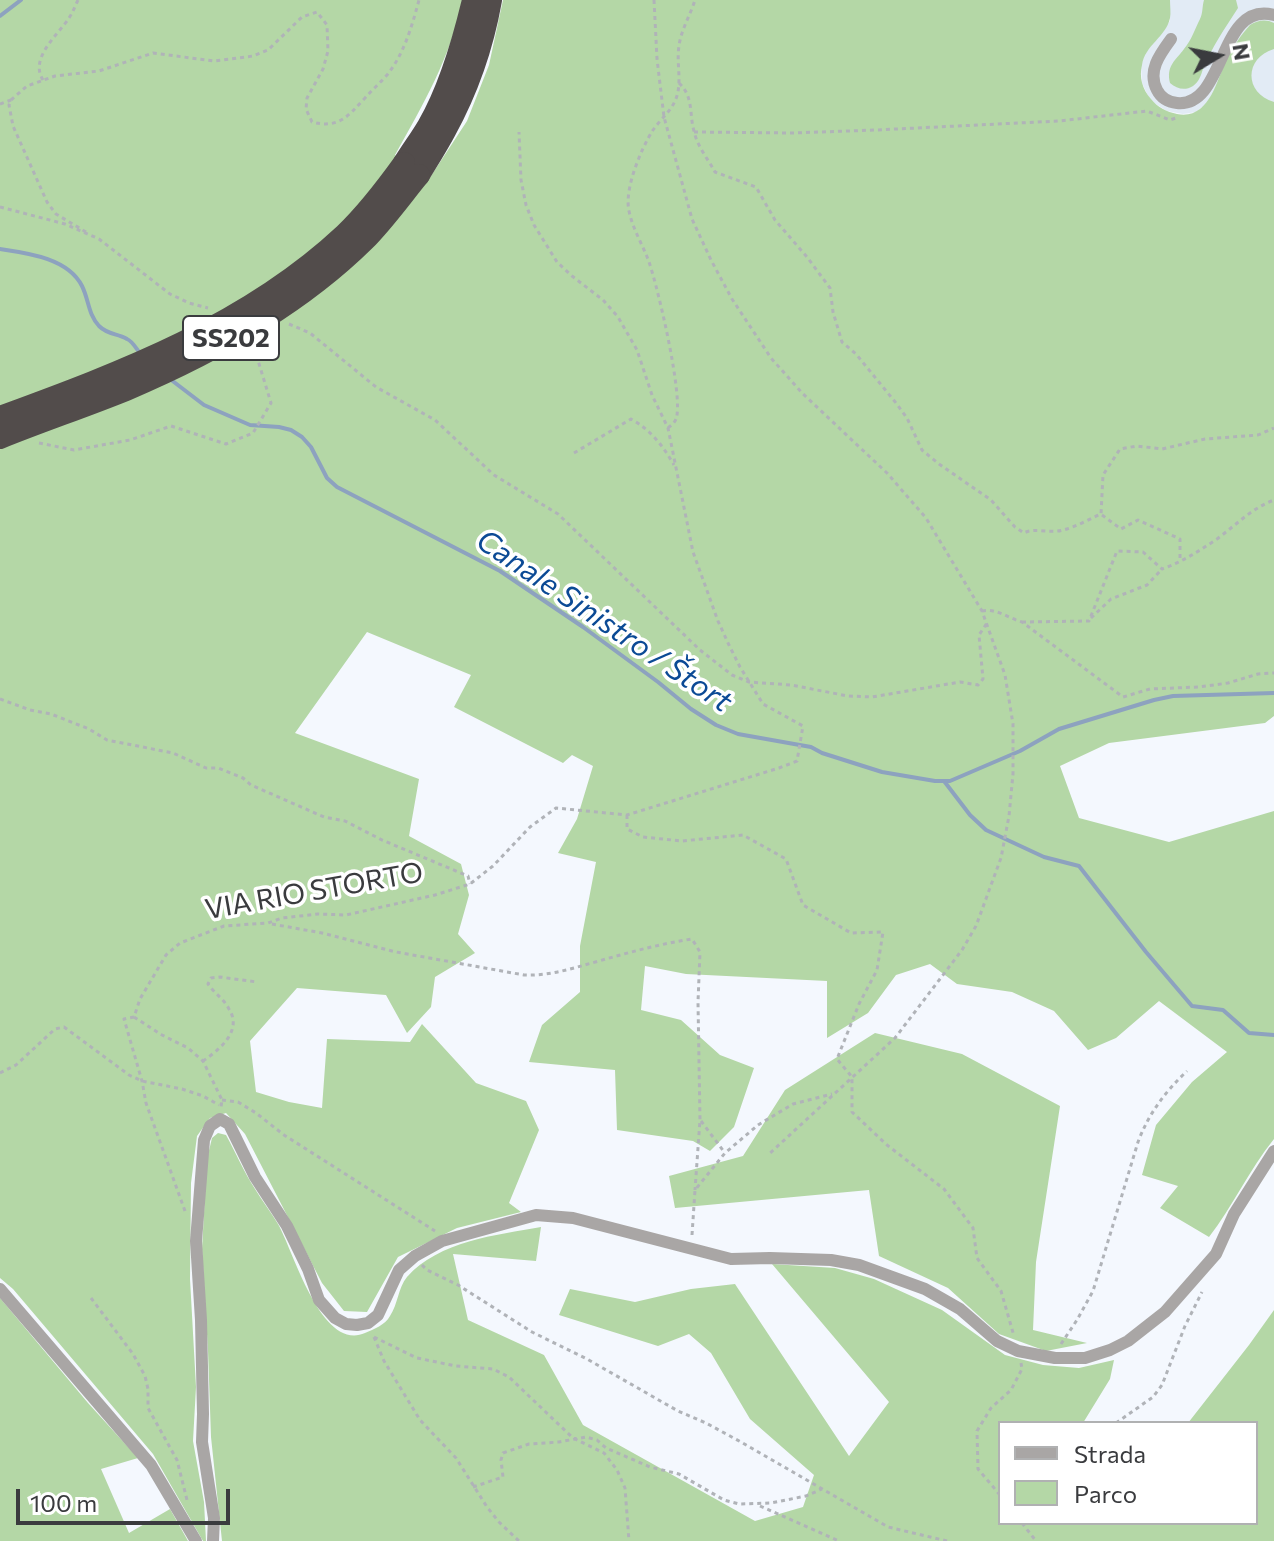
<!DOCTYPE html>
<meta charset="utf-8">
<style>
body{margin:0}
#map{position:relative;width:1274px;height:1541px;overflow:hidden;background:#f4f8fe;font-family:Commissioner,sans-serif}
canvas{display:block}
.legend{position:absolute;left:998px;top:1421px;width:260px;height:104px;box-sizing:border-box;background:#fff;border:2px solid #b0b1b2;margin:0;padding:10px 14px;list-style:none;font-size:24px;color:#3a3b3e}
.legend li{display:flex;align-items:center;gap:16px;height:40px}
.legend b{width:40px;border:2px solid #b0b1b2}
.north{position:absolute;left:1178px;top:16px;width:80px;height:80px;-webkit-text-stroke:6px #fff;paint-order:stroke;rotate:80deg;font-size:22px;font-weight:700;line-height:32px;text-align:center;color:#3a3b3e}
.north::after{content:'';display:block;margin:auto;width:28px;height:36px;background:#3a3b3e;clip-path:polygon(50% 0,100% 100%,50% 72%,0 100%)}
.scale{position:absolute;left:16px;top:1489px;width:214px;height:36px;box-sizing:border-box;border:4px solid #3a3b3e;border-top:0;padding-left:10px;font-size:24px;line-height:28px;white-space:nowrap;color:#3a3b3e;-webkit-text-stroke:6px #fff;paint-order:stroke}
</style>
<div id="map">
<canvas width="1274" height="1541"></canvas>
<ul class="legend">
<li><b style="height:10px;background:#a9a6a5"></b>Strada</li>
<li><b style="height:22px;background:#b4d7a6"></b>Parco</li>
</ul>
<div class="north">N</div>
<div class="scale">100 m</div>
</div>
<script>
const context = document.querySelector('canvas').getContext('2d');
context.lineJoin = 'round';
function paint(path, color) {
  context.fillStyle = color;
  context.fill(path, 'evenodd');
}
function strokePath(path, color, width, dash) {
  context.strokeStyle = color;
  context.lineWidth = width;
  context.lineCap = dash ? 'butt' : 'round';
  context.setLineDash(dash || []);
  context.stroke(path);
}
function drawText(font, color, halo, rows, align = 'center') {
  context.font = font + ' Commissioner,sans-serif';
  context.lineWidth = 7;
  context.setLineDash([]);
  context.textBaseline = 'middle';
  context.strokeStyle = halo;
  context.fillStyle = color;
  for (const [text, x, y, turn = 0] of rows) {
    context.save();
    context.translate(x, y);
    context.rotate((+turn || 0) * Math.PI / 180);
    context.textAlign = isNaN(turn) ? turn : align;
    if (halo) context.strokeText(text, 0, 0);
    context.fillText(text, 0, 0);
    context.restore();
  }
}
paint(new Path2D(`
 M1170 0H1274V111L1202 107 1196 112 1183 114 1167 111 1154 103 1148 96 1142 83 1141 65 1143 56 1170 21Z`), '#e2ebf5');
paint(new Path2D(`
 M0 0H462C452 55 422 107 395 155L427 182 467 121 489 65 503 0H1170C1170 6 1171 13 1170 18 1166 37 1145 45 1142 65 1139 77 1142 89 1151 99 1157 107 1167 112 1177 114 1209 120 1216 82 1226 61 1232 48 1241 35 1250 25 1258 20 1266 19 1274 23V49C1244 58 1244 93 1274 102V716L1265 723 1109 743 1060 766 1079 818 1169 842 1274 811V1139C1249 1170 1233 1206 1209 1237L1160 1208 1178 1186 1142 1175 1156 1125 1192 1082 1227 1052 1159 1001 1116 1038 1088 1050 1054 1011 1012 992 957 984 930 964 896 975 868 1013 827 1038V981L686 974 645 966 641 1010 681 1020 720 1055 754 1068 734 1127 710 1151 693 1141 617 1130 615 1070 529 1062 542 1025 580 992V946L596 862 558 853 577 819 593 766 572 755 563 763 454 707 471 675 367 632 295 733 419 779 409 836 461 864 469 895 458 934 475 953 435 977 431 1007 407 1033 386 995 297 988 250 1041 256 1092 289 1102 322 1108 327 1039 410 1042 422 1024 476 1083 526 1101 539 1130 509 1203 521 1212 457 1228 398 1257 367 1312 344 1311 322 1283 245 1134 226 1113 210 1118 197 1136 191 1183 190 1279 196 1387 193 1441 204 1502 206 1541H203L153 1454 13 1289 0 1278Z
 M1204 0H1236L1238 8C1225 28 1212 47 1203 69 1201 75 1199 82 1193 86 1185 91 1177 89 1170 83 1166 66 1175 61 1184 49 1191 41 1195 29 1200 19 1203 13 1202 7 1204 0Z
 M875 1033 962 1054 1060 1106 1036 1262 1033 1330 1087 1343 1046 1351 999 1334 948 1288 879 1256 869 1190 675 1208 669 1176 743 1156 785 1090Z
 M218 1133 226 1135C236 1153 244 1172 255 1189 262 1201 271 1212 278 1224 294 1252 321 1352 365 1333 374 1329 385 1325 390 1316 398 1304 398 1288 407 1277 439 1241 496 1235 541 1227L536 1261 453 1254 468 1320 544 1355 583 1425 755 1521 803 1507 814 1475 750 1419 711 1353 689 1334 658 1346 559 1315 570 1289 635 1302 691 1289 735 1284 849 1456 889 1402 772 1264 835 1268 874 1279 942 1310 1005 1355 1043 1365 1079 1368 1114 1360 1110 1379 1083 1423H1000V1523H1256V1423H1188L1249 1345 1274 1310V1541H222L211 1437 208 1351 202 1249 207 1159 212 1138Z
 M0 1298 88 1403 138 1458 101 1469 129 1533 170 1509 188 1541H0Z`), '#b4d7a6');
strokePath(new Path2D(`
 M0 16 21 0
 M0 249C27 253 68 258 82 286 89 300 88 314 99 326 108 335 117 333 127 339 132 341 136 348 139 352
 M170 379 204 405 250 425 279 427 291 430 302 437 311 447 327 478 337 487 500 571 583 627 658 682 691 709 716 725 738 734 811 747 822 753 882 772 935 781H950L1020 751 1059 729 1154 700 1173 696 1274 693
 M944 781 970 815 986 830 1044 857 1079 866 1146 952 1192 1006 1223 1010 1249 1033 1274 1035`), '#8da2bf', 4);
strokePath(new Path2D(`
 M654 0 657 59 664 117 692 219 711 260 732 299 771 358 802 393 887 473 926 518 982 611 1005 675 1013 724V774L1009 816 1001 858 976 926 962 950 895 1038 768 1155
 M43 80C29 58 58 35 69 18 73 12 75 6 78 0
 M679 83C694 97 689 114 694 131 697 146 708 159 715 172L756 187 775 220 807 257 830 288 833 312 842 342 856 354 896 403 907 418 922 450 939 464 991 500 1015 527 1024 533C1035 527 1050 534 1063 530 1076 527 1089 519 1101 514L1103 475 1120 449 1137 446 1162 449 1205 439 1258 435 1274 428
 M0 104 11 100
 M694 132 792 133 876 130 1059 121 1147 111 1170 120 1179 117
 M0 207 65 224 99 239 170 294 189 303 208 308
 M86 232 56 214 47 202 13 126 9 105 11 100 27 86 55 76 99 71 153 53 214 61 253 56 268 50 302 17 317 12 327 25 328 51 323 69 307 98 306 109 312 122C339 129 348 116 365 98 372 90 380 83 387 75 404 54 412 26 419 0
 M289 324 310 333 376 387 435 420 494 475 558 514 700 650 732 675 749 682 791 685 848 696 872 697 960 682 978 685 983 679 979 635 987 623
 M668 428C671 425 674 424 676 419 684 398 658 288 649 262 643 245 633 230 629 211 624 189 641 149 653 130 660 120 670 112 675 101 683 84 676 64 679 46 681 30 690 16 695 0
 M39 443 74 450 130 440 171 426 226 444 253 433 271 403 253 344
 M574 453 631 419C651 430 663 446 674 465
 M1102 515 1121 529 1138 520 1180 539V562
 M982 611C996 608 1008 618 1022 622L1123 697 1150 689 1199 687 1228 683 1258 674 1274 673
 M1091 618 1111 599 1147 585 1162 569
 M1022 622 1089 621 1117 551 1143 552 1162 569C1182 562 1199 551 1217 539 1236 525 1252 508 1274 500
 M0 699 30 710 51 714 89 729 107 740 173 753 206 768H218L243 778 251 785 324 817 345 821 382 840 468 876 470 884
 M627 815V829L643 837 682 841 743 835 786 859 803 905 851 933 883 932 877 970 859 1004 837 1059 852 1077V1112L887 1145 944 1189 973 1228 977 1258 1001 1291 1014 1336
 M272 924 322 933 396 952 524 975C551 976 573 968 599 961 630 952 660 944 692 939L700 952 698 1002 700 1120 695 1190
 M134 1017 162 1035 188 1048 203 1061 222 1100 221 1107
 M203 1061C219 1050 243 1031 229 1009 224 999 214 993 208 984L211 978 220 977 257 982
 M0 1073 16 1065 55 1029 64 1027 129 1075 142 1081 182 1089 203 1096 219 1105
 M222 1100 238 1102 256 1113 284 1135 435 1231
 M701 1121 725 1153
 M185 1211 146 1103 142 1081 124 1019 134 1017 140 999 166 955 180 943 224 926 268 923 282 918 318 914 346 915 435 895 470 884 493 866 530 827 556 808 627 815 779 768 797 761 803 726 763 704 740 667 729 645 718 621 693 552 668 428 652 395 637 350 618 317 603 300 572 276 557 262 534 225 526 205 521 180 519 132
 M692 1235 695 1190 725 1153 758 1125 793 1104 832 1094
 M422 1265 427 1270 458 1285 532 1332 587 1359 678 1411 706 1423 741 1442 888 1527 947 1541
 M91 1298 133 1354 145 1376 148 1389V1408L177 1460 187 1500
 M374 1337 417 1358 456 1366 493 1369 509 1377 573 1438 604 1453 617 1470 625 1488 629 1541
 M374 1337 384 1361 420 1420 456 1458 487 1507 499 1522 519 1541
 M1061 1344 1077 1320 1093 1291 1138 1142C1149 1113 1165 1092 1187 1071
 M1116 1423 1153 1397 1162 1385 1185 1326 1202 1292
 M473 1487 503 1477 501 1460 503 1453 529 1444 559 1442 586 1437 597 1440 606 1448 650 1467 679 1474 724 1500 739 1504 771 1503 806 1496 822 1489
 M1000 1495 978 1469 977 1431 991 1408 1011 1390 1022 1369 1021 1363
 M760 1506 839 1541
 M1022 1523 1036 1541`), '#b0b3b8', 3, [4, 4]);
strokePath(new Path2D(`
 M1171 39C1160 54 1147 71 1157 90 1161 98 1168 102 1177 103 1226 108 1218 0 1274 15
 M0 1289 151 1465 196 1541
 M213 1541 214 1518 202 1442 203 1414 201 1320 196 1241 204 1140 210 1126 220 1119 229 1124 255 1177 287 1226 308 1269 319 1300 335 1318 346 1324 357 1325 368 1323 378 1315 399 1270 415 1256 442 1241 536 1215 573 1218 731 1259 770 1258 831 1260 859 1265 925 1289 960 1309 997 1341 1018 1351 1055 1358H1085L1110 1350 1128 1341 1165 1312 1216 1254 1234 1214 1274 1151`), '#a9a6a5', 12);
strokePath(new Path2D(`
 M404 163C412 150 421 138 428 126 450 88 463 42 473 0
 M419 175C428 160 437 146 445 131 467 91 483 45 491 0`), '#524c4b', 22);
strokePath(new Path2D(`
 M0 417C123 372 248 325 345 234 367 213 386 188 404 163
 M0 438C42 421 84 407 126 390 211 354 298 306 364 241 384 221 401 197 419 175`), '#524c4b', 22);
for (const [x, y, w] of [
 [231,338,96]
]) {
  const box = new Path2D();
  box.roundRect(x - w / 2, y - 22, w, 44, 6);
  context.fillStyle = '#fff';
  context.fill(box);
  strokePath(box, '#3a3b3e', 2);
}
drawText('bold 26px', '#3a3b3e', null, [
 ["SS202",231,338]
]);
drawText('28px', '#3a3b3e', '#fff', [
 ["VIA RIO STORTO",314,891,-10]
]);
drawText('italic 30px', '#0b4a95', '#fff', [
 ["Canale Sinistro / Štort",604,621,34]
]);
</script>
